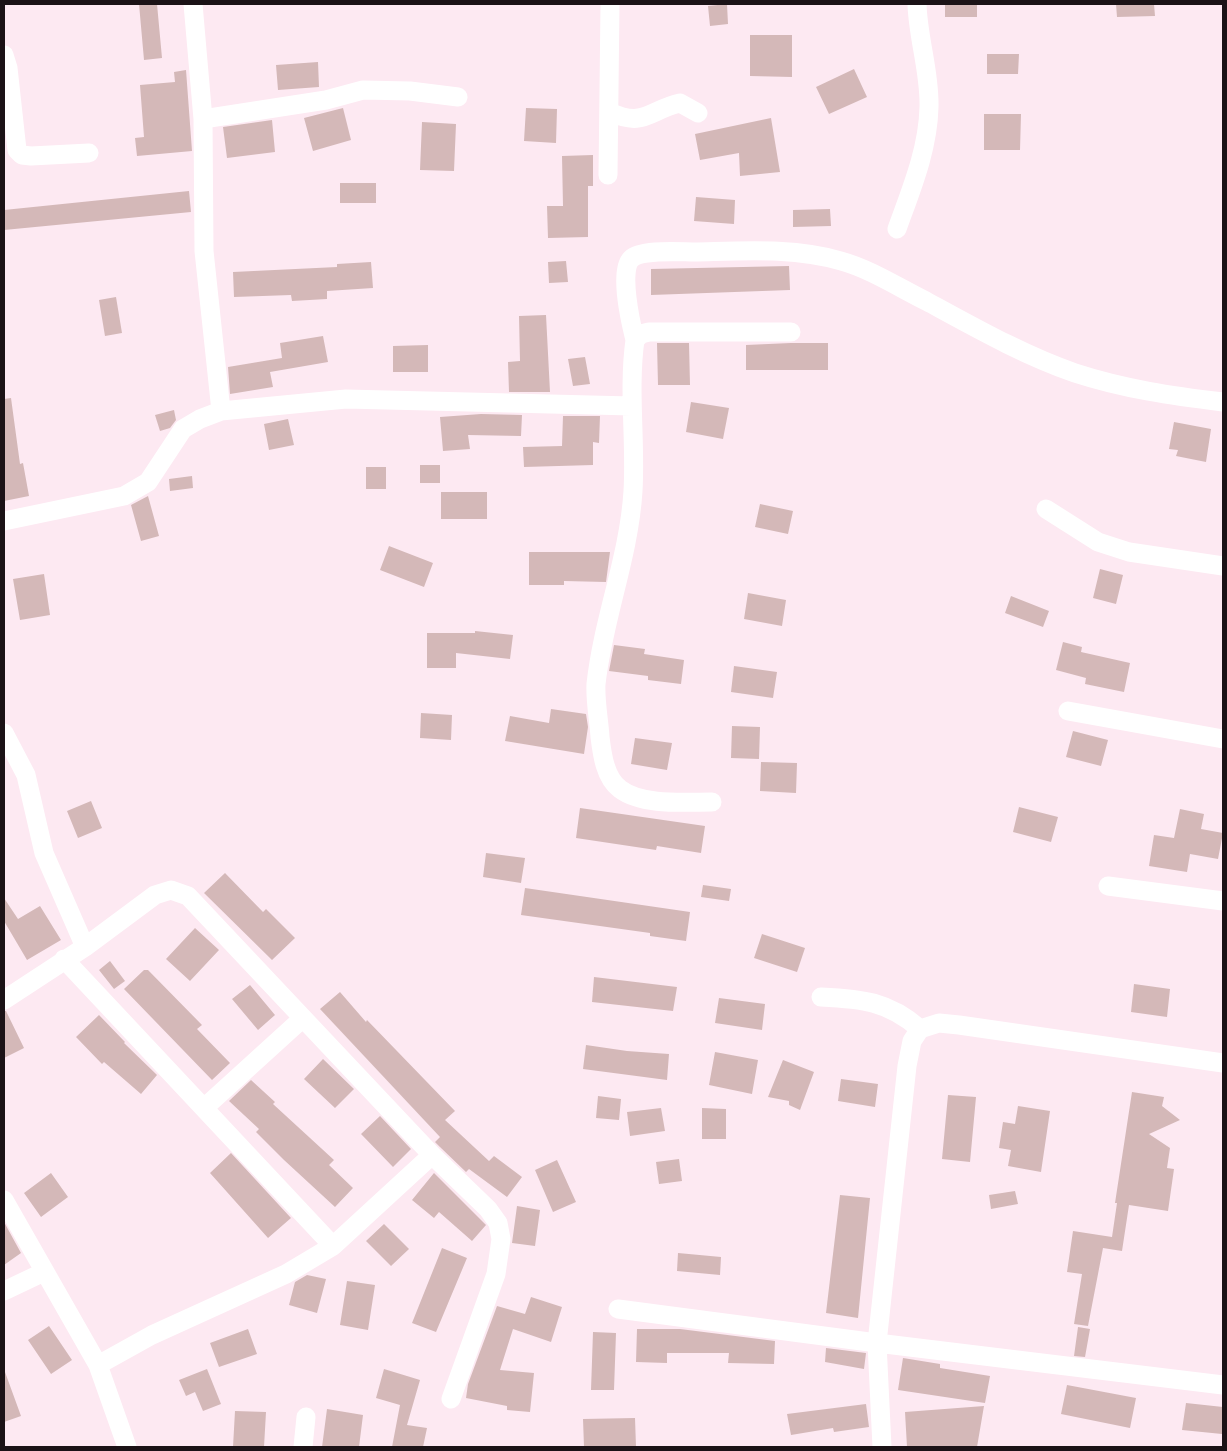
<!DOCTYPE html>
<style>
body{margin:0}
#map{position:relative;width:1227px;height:1451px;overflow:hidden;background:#fde9f2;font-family:"Asap Condensed",sans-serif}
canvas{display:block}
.frame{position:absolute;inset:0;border:5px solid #1b1216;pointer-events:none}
</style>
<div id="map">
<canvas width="1227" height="1451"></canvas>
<div class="frame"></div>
</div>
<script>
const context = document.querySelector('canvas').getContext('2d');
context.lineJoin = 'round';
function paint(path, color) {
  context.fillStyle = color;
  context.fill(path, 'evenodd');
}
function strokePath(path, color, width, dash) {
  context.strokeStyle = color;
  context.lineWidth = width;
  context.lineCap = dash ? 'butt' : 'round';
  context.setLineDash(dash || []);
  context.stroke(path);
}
paint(new Path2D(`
 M139 4H157L162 58 144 60Z
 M727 4 728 24 710 26 708 6Z
 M945 4H977V17H945Z
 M1116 4H1154L1155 16 1117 17Z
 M750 35H792V77L750 76Z
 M987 54H1019L1018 74H987Z
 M318 62 319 87 278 90 276 65Z
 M854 69 867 97 829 114 816 87Z
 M186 70 192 151 137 156 135 138 144 137 140 85 175 82 174 72Z
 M343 108 351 140 313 151 304 118Z
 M526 108 557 109 556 143 524 141Z
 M984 114H1021L1020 150H984Z
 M771 118 780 172 740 176 739 153 700 160 695 134Z
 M272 120 275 152 227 158 223 127Z
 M422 122 456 124 454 171 420 170Z
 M593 155V186H588V237L548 238 547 206H563L562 156Z
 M340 183H376V203H340Z
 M189 191 191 212 4 230V210Z
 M696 197 735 200 734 224 694 221Z
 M830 209 831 226 793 227V210Z
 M566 261 568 282 549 283 548 262Z
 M371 262 373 288 327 291V299L292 301 291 295 234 297 233 272 337 267V264Z
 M789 266 790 290 651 295V269Z
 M116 297 122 333 105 336 99 300Z
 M546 315 550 392H509L508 362 520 361 519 316Z
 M323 336 328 362 270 372 273 387 230 394 228 367 282 358 280 343Z
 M657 343H689L690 385H658Z
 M791 343H828V370H746V345Z
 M428 345V372H393V346Z
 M585 357 590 384 573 386 568 359Z
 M11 398 20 464 23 463 29 496 4 501V399Z
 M691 402 729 408 723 439 686 432Z
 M174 410 176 420 170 428 160 431 155 415Z
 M481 414 522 415 521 436 468 435 470 449 443 451 440 417Z
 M563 416H600L599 443 593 442V465L524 467 523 447 562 446Z
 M288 419 294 445 269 450 264 424Z
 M1174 422 1211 429 1206 462 1176 456 1178 450 1169 449Z
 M420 465H440V483H420Z
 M366 467H386V489H366Z
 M192 476 193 488 170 491 169 479Z
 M441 492H487V519H441Z
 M148 496 159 536 141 541 131 505Z
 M760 504 793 511 788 534 755 527Z
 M389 546 433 563 424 587 380 570Z
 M529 552H610L606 582 564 581V585H529Z
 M1100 569 1123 575 1116 604 1093 598Z
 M44 574 50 615 20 620 13 579Z
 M748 593 786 600 782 626 744 619Z
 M1011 596 1049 611 1043 627 1005 613Z
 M475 631 513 635 510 659 456 653V668H427V633H475Z
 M1063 642 1082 647 1081 652 1130 663 1124 692 1085 684 1086 678 1056 670Z
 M614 645 645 649 644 654 684 660 681 684 648 680V676L609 671Z
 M734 666 777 672 773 698 731 692Z
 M551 709 586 714 588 727 584 754 505 741 510 716 549 723Z
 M421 713 452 715 451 740 420 738Z
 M732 726 760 727 759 759 731 758Z
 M1073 731 1108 740 1101 766 1066 757Z
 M635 738 672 743 667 770 631 764Z
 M761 762 797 763 796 793 760 791Z
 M91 801 102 828 78 838 67 811Z
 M1019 807 1058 817 1051 842 1013 832Z
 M580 808 705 826 701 853 657 846 656 850 576 838Z
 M1180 809 1204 814 1201 829 1223 833 1218 859 1190 854 1187 872 1149 866 1154 835 1174 838Z
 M486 853 525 858 521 883 483 877Z
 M225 873 263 912 266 909 295 938 272 960 204 893Z
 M703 885 731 889 729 901 701 897Z
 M525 888 690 912 686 941 650 936V933L521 915Z
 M4 898 18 919 40 906 61 940 27 960 4 921Z
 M195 928 219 950 190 981 166 959Z
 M762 934 805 948 797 972 754 958Z
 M110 961 125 981 114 989 99 970Z
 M144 970H148L202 1025 197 1029 230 1063 212 1080 124 989Z
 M594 977 677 987 673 1011 592 1002Z
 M1134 984 1170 989 1167 1017 1131 1012Z
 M250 985 275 1015 258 1030 232 999Z
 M340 992 366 1022 367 1020 455 1111 445 1120 489 1161 494 1156 522 1177 507 1197 469 1169 466 1172 440 1147 435 1142 440 1137 320 1009Z
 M719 998 765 1004 762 1030 715 1023Z
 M4 1011H6L24 1048 4 1058Z
 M99 1015 125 1042 124 1043 157 1075 141 1094 104 1062 102 1064 76 1037Z
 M586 1045 627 1051 669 1054 667 1080 583 1069Z
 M715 1052 758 1060 752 1094 709 1085Z
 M323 1059 354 1089 335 1108 304 1079Z
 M783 1060 814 1072 800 1110 789 1105V1101L768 1097Z
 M841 1079 878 1084 875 1107 838 1101Z
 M251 1080 275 1102 273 1104 334 1160 329 1165 353 1188 335 1207 284 1160 256 1132 259 1129 229 1101Z
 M1132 1092 1164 1097 1162 1106 1180 1120 1149 1134 1170 1148 1167 1168 1174 1169 1168 1211 1129 1205 1122 1251 1103 1248 1088 1326 1074 1324 1082 1274 1067 1272 1073 1231 1112 1237 1117 1203H1115Z
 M948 1095 976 1097 970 1162 942 1159Z
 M598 1096 621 1099 619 1120 596 1118Z
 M1018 1106 1050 1111 1041 1172 1008 1166 1011 1150 999 1148 1003 1122 1015 1124Z
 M661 1108 665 1131 630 1136 627 1112Z
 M702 1108 726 1109V1139H702Z
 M380 1116 411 1149 393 1167 361 1134Z
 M231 1153 291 1218 268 1238 210 1173Z
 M679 1159 682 1181 659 1184 656 1162Z
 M557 1160 576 1202 553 1212 535 1170Z
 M51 1173 68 1197 41 1217 24 1193Z
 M434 1173 486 1225 472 1241 439 1212 434 1218 412 1200Z
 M1015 1191 1018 1204 991 1209 989 1195Z
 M840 1195 870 1198 858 1318 826 1313Z
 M517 1206 540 1210 535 1246 512 1243Z
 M4 1222 21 1253 4 1265Z
 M384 1224 409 1249 391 1266 366 1241Z
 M442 1248 467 1258 436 1332 412 1323Z
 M678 1253 721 1257 720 1275 677 1271Z
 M307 1275 326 1279 317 1313 289 1305 295 1282Z
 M347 1281 375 1285 368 1330 340 1325Z
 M531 1297 562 1307 551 1342 513 1329 500 1370 534 1373 530 1412 507 1410V1406L466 1398 468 1384 497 1306 525 1314Z
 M49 1326 72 1360 51 1374 28 1340Z
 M1078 1327 1090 1329 1085 1357 1074 1356Z
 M248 1329 257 1354 219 1367 210 1343Z
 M637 1329H680L775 1341 774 1364 728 1363 729 1353H667V1363L636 1362Z
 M593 1332 616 1333 614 1390H591Z
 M826 1348 866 1353 864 1369 825 1362Z
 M903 1358 940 1364V1368L990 1376 985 1403 898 1390Z
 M207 1369 221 1404 203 1411 195 1392 186 1396 179 1380Z
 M384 1369 420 1380 407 1425 427 1428 423 1447H392L400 1405 376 1398Z
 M5 1372 21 1416 4 1422V1373Z
 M1067 1385 1136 1398 1130 1428 1061 1414Z
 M1186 1403 1223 1407 1222 1434 1182 1430Z
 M866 1404 869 1427 834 1432 833 1428 791 1435 787 1414Z
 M984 1406 977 1447H907L905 1412Z
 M327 1409 363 1415 359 1447H322Z
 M235 1411 266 1412 264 1447H233Z
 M635 1418 636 1447H584L583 1419Z`), '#d4b8b8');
strokePath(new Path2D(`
 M193 4 203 119 204 251 221 411
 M4 55 8 68 17 150 22 155 31 156 89 153
 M610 112C644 128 649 110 680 103L698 113
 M203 119 326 100 363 90 410 91 458 97
 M608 175 610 4
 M897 229C911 190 928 150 929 107 930 72 918 39 917 4
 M635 340C631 324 619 271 631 259 641 249 680 252 694 252 742 251 794 247 841 261 870 269 898 287 926 301 974 327 1023 355 1075 373 1124 389 1173 396 1223 402
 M1046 509 1098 542 1129 552 1223 566
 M4 521 124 496 148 482 183 429 200 419 221 411 346 399 632 406
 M1068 711 1223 739
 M4 733 26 775 44 853 85 947
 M712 802C686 802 642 806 620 789 605 778 602 754 600 737 599 720 595 701 596 684 603 619 629 557 633 491 636 441 628 390 635 340L641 334 649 332H791
 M1108 886 1223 901
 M64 959 333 1246
 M821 997C862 999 888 1001 920 1029
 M4 1000 85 947 155 895 171 890 188 896 432 1155 488 1209 498 1223 501 1239 496 1274 451 1399
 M204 1108 303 1018
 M4 1200 98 1365 127 1447
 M4 1291 44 1272
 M618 1309 877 1343 1223 1385
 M98 1365 152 1335 286 1274 333 1246 432 1155
 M303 1447 306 1417
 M882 1447 877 1343 907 1066 912 1041 920 1029 939 1023 959 1025 1223 1063`), '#fff', 19);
</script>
